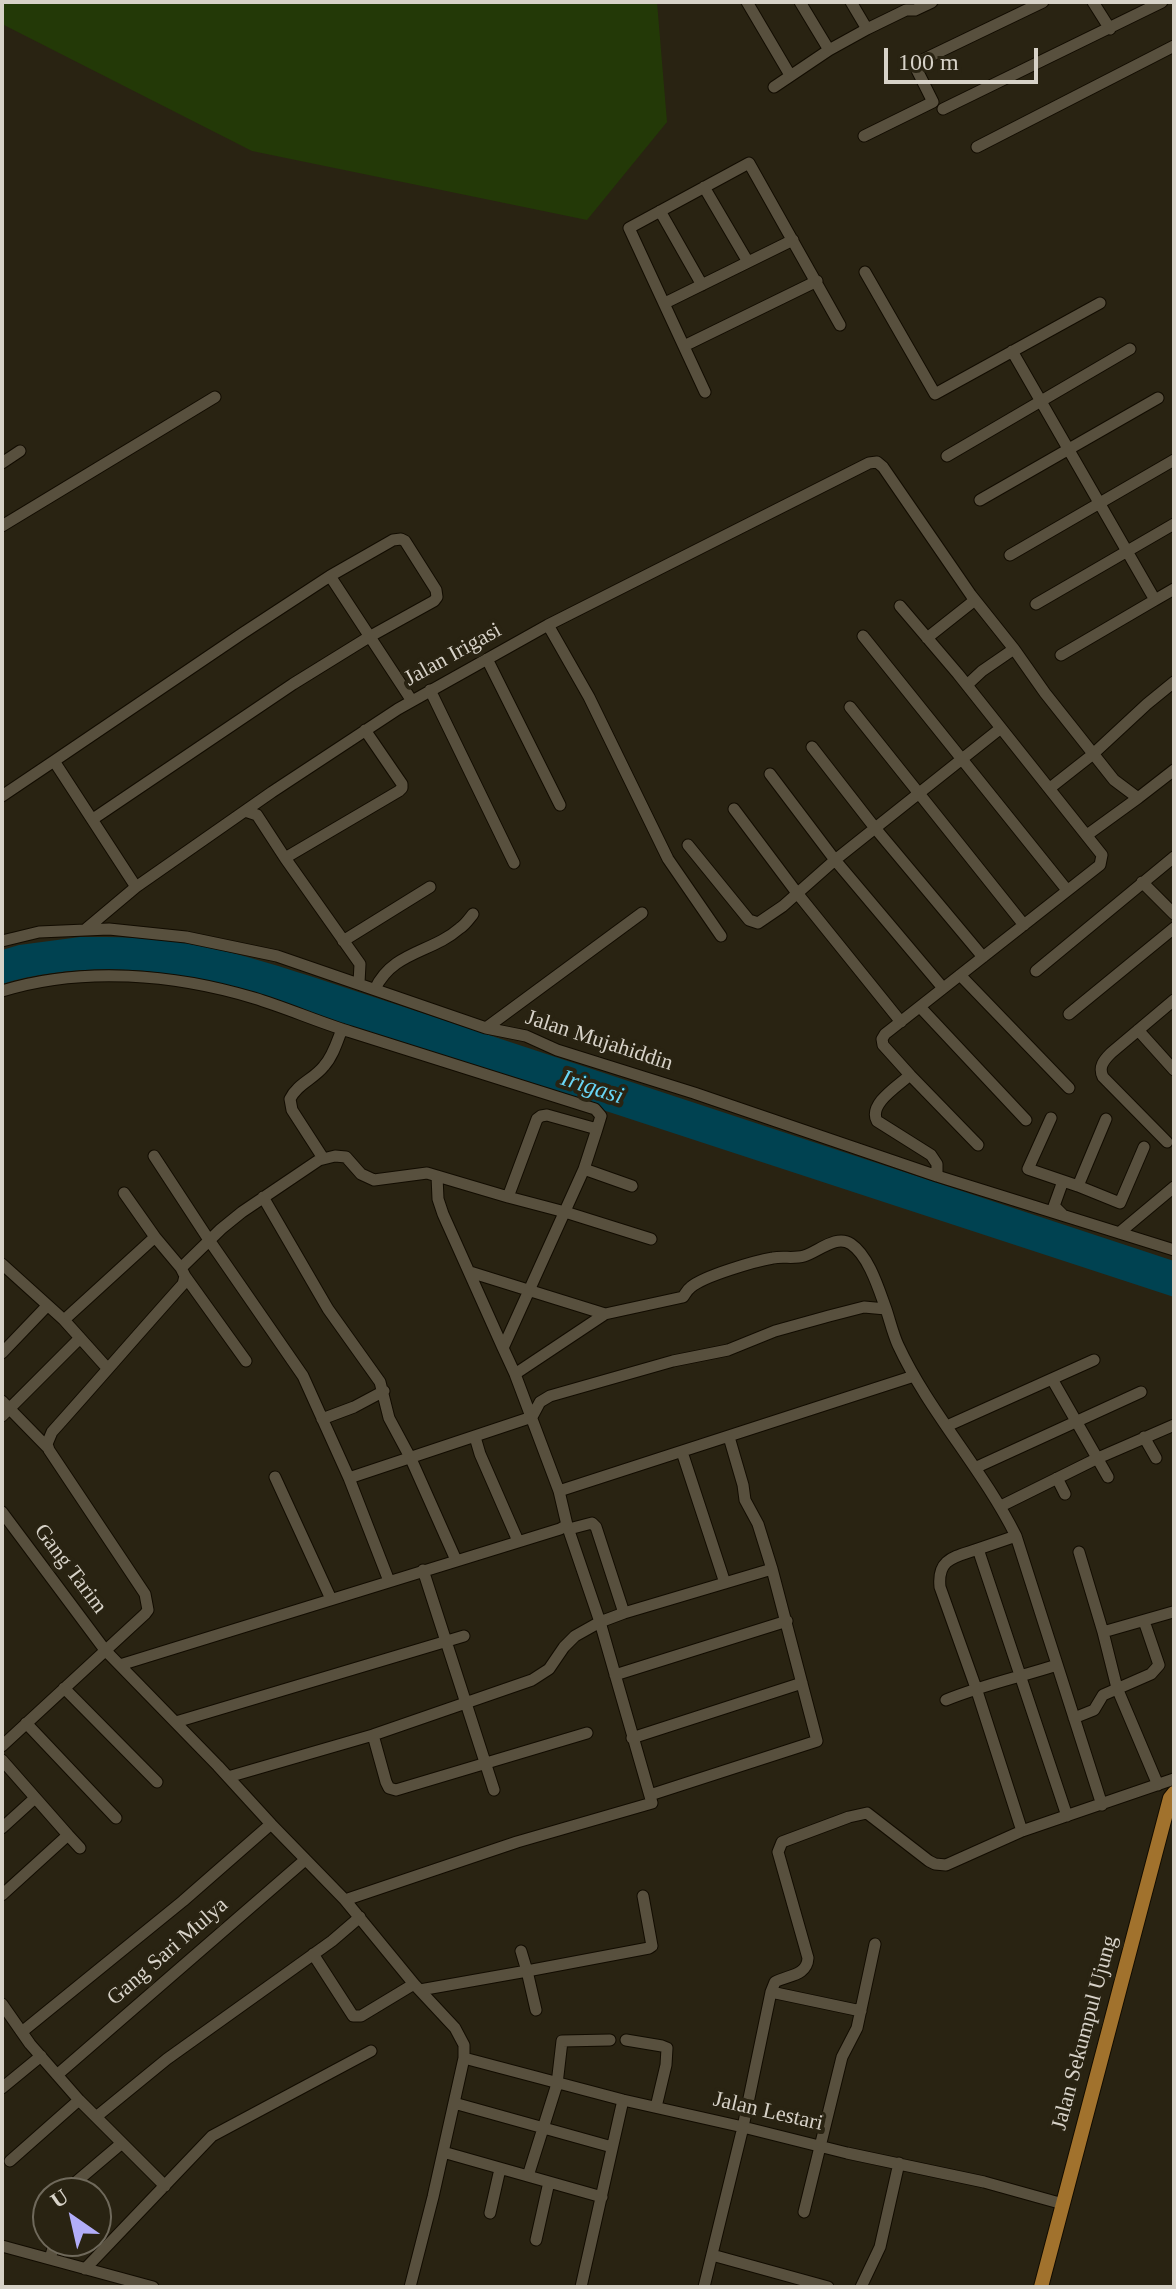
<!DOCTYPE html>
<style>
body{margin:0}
#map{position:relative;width:1176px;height:2289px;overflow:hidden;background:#292312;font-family:Georgia,serif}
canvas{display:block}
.frame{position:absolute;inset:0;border:4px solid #d7d2c8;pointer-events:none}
.north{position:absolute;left:32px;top:2177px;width:80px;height:80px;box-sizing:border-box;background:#292312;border:2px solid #6f695b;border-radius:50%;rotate:326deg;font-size:22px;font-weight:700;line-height:32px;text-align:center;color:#d7d2c8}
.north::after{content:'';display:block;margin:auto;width:28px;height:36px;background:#b2adf9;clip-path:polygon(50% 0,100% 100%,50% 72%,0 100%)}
.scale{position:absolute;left:884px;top:48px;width:154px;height:36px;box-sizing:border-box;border:4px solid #d7d2c8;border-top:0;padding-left:10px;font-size:24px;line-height:28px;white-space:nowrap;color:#d7d2c8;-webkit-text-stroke:6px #292312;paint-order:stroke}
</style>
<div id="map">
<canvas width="1176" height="2289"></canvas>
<div class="frame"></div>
<div class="north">U</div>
<div class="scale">100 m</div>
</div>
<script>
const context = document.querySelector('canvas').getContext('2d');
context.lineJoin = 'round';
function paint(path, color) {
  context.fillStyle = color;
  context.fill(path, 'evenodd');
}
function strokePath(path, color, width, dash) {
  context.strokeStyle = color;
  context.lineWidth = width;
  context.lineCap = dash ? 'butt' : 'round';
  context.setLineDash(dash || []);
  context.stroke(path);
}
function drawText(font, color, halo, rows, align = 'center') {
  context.font = font + ' Georgia,serif';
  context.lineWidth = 8;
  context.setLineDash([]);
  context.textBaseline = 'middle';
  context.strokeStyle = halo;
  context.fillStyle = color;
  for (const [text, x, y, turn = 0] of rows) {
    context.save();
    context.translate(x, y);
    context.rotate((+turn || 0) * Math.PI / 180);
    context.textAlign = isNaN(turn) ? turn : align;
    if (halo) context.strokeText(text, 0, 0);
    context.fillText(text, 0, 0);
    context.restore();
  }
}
paint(new Path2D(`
 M2 2H657L667 122 587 220 252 151 2 24Z`), '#233907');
paint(new Path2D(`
 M80 937C115 937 150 937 185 943 228 950 269 963 310 976L1174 1261V1297L221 985C198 980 175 975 153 972 107 966 46 970 2 984V950L19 945Z`), '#004251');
const minor = new Path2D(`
 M747 2 790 75
 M800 2 829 50
 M851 2 867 29
 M1093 2 1110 29
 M774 87 829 50 867 29 906 10H915L932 2
 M943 109 1162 2
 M864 136 933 102 914 64 1043 2
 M977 147 1174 46
 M704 187 748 262
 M660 211 702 285
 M865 272 935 394 1100 303
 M665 303 793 240
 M684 346 817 281
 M1012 351 1155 600 1174 589
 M705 392 629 228 749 163 840 325
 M947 456 1130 349
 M2 463 20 451
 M980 500 1158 398
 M2 526 215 397
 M1010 555 1174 460
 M330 576 412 701
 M1036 604 1174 524
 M900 606 958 674 1102 855 1100 865 885 1034 882 1039 883 1045 910 1075C898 1086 868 1104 877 1121L931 1155 937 1164V1176
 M548 625 869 463 877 462 883 467 971 595 1014 649 1045 693 1114 780 1138 798 1174 770
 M863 636 1067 890
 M927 638 975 600
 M1061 655 1155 600
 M487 659 560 805
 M967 685 982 671 1014 649
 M430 690 514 863
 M850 707 1024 925
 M812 747 875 828 983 957
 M770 774 835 860 943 988
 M1050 788 1092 755 1147 704 1174 682
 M2 796 54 761
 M734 809 797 893 901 1022
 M245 811 257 815 285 858 399 791 402 788V784L365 730
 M93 819 293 684 369 637 434 601 437 597 436 590 405 541 401 539 393 540 330 576 243 633 54 761 136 887
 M1087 835 1138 798
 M688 845 749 920 758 923 783 906 835 860 1001 728
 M285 858 360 964 359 983
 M1142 882 1174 914
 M86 929 136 887 272 792 398 709 548 625 589 697 668 859 721 936
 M2 941 39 932 109 929 186 937 277 956 486 1028 526 1036 557 1050 694 1093 937 1176 1174 1250
 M343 941 430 887
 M1036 971 1174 857
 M960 975 1069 1088
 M375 989C393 951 432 953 460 928 465 925 469 919 473 914
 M2 991C83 966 174 974 254 998 287 1008 318 1022 351 1032 432 1058 514 1083 595 1109L601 1116 597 1129
 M920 1007 1026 1120
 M1069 1014 1174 928
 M486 1028 642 913
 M1138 1030 1174 1070
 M910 1075 978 1145
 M1051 1118 1028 1169 1078 1186 1120 1203 1144 1147
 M1167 1142 1103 1077C1098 1067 1104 1060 1111 1053L1174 1000
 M154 1156 209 1240 303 1376 349 1478 389 1581
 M323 1158 292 1110 290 1099C297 1084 314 1079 324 1066 333 1056 337 1042 342 1029
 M584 1169 597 1129 547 1115 541 1116 537 1119 508 1197 565 1212 651 1239
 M437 1176 438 1199 443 1214 503 1348
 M1078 1186 1106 1119
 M124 1193 155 1237
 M263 1197 328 1309 380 1382 389 1418 411 1459 456 1560
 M1062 1214 1054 1206 1063 1181
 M1119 1233 1174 1187
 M2 1264 64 1320
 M181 1268 221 1229 242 1212 319 1160 335 1156 346 1157 361 1174 374 1180 427 1173 508 1197
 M470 1272 605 1314
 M185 1276 246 1361
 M2 1353 47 1306
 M515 1374 605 1314 683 1297C686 1293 687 1290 691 1287 704 1276 755 1261 773 1258 783 1256 794 1259 804 1256 818 1252 836 1234 851 1244 869 1256 879 1290 886 1309
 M1052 1379 1108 1477
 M2 1401 47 1447
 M2 1416 80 1338
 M322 1419 354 1407 384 1391
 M947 1426 1094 1360
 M475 1437 480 1454 518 1541
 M1144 1437 1156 1458
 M682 1452 725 1583
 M977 1467 1141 1392
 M275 1477 331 1599
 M349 1478 532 1417 540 1402 550 1396 673 1361 728 1350 775 1331 829 1316 864 1307 886 1309C890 1321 893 1334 898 1345 929 1412 982 1468 1016 1536L1102 1805
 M1057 1478 1065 1494
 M559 1491 914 1376
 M1001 1506 1098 1458 1174 1425
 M2 1512 105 1650 218 1766 271 1824 345 1900 414 1984 455 2028 464 2045V2058L433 2197 410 2287
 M1016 1536 978 1549 1067 1816
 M978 1549C955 1557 937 1558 940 1587L976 1688 1022 1831
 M1079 1552 1103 1632 1117 1688 1158 1785
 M423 1570 494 1790
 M624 1613 772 1569
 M1103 1632 1173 1612
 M120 1665 560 1529 567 1525 559 1491 515 1374 503 1348 584 1169 632 1186
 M615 1675 787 1621
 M64 1688 157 1782
 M946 1700C982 1685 1020 1677 1057 1665
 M1074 1718 1094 1710 1103 1695 1151 1674 1159 1665 1144 1621
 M176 1722 464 1636
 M26 1723 116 1818
 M373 1735 386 1782 389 1788 396 1790 587 1733
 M632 1738 802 1683
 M2 1746 145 1614 148 1610 145 1594 49 1450 47 1444 52 1432C96 1383 139 1333 183 1284L185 1276 181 1268 155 1237 64 1320 108 1369
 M2 1760 68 1835 2 1895
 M228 1777 373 1735 532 1680 549 1669 564 1647 575 1636 600 1622 624 1613 596 1527 592 1523 569 1529
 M650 1795 817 1741 772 1569 758 1524 745 1500 743 1485 729 1437
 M2 1828 35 1798
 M68 1835 80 1848
 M345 1900 517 1842 652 1803 600 1622 567 1525
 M313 1954 353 2016H361L414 1984
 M420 1990 527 1971 521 1951
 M771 1992 861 2011
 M2 2004 30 2044 79 2100 165 2186
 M536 2010 527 1971 649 1948 652 1946 643 1896
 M23 2031 183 1901 271 1824
 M626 2040 662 2046 667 2048 666 2065 656 2107
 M464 2058 623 2100 743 2127 847 2153 984 2182 1063 2204
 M57 2075 305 1860
 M2 2088 41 2056
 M454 2103 612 2147
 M96 2117 167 2059 332 1941 360 1917
 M443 2152 602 2197
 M10 2161 79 2100
 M528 2176 557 2084 562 2041 610 2040
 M63 2193 122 2143
 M48 2208 44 2217 48 2225
 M804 2212 842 2057 857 2028 875 1944
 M490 2213 500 2169
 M536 2240 549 2182
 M2 2246 153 2287
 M712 2255 828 2287
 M50 2259 55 2241
 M85 2269 212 2136 371 2051
 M581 2287 623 2100
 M704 2287 743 2127 771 1992 775 1982C788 1975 807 1976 808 1958L778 1852 782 1842 849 1817 867 1813 929 1861 935 1864 946 1865 1022 1831 1174 1779
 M861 2287 880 2247 899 2163`);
const major = new Path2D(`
 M1041 2287 1170 1798 1174 1793`);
strokePath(minor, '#120c01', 13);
strokePath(major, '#120c01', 16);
strokePath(minor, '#58503e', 11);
strokePath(major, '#a1722d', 14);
drawText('22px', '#d7d2c8', '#292312', [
 ["Jalan Irigasi",453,655,-29],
 ["Jalan Mujahiddin",599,1041,18],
 ["Gang Tarim",70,1569,53],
 ["Gang Sari Mulya",168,1952,-41],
 ["Jalan Sekumpul Ujung",1085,2033,-75],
 ["Jalan Lestari",768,2112,13]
]);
drawText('italic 24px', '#69d5f5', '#292312', [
 ["Irigasi",592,1088,18]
]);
</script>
